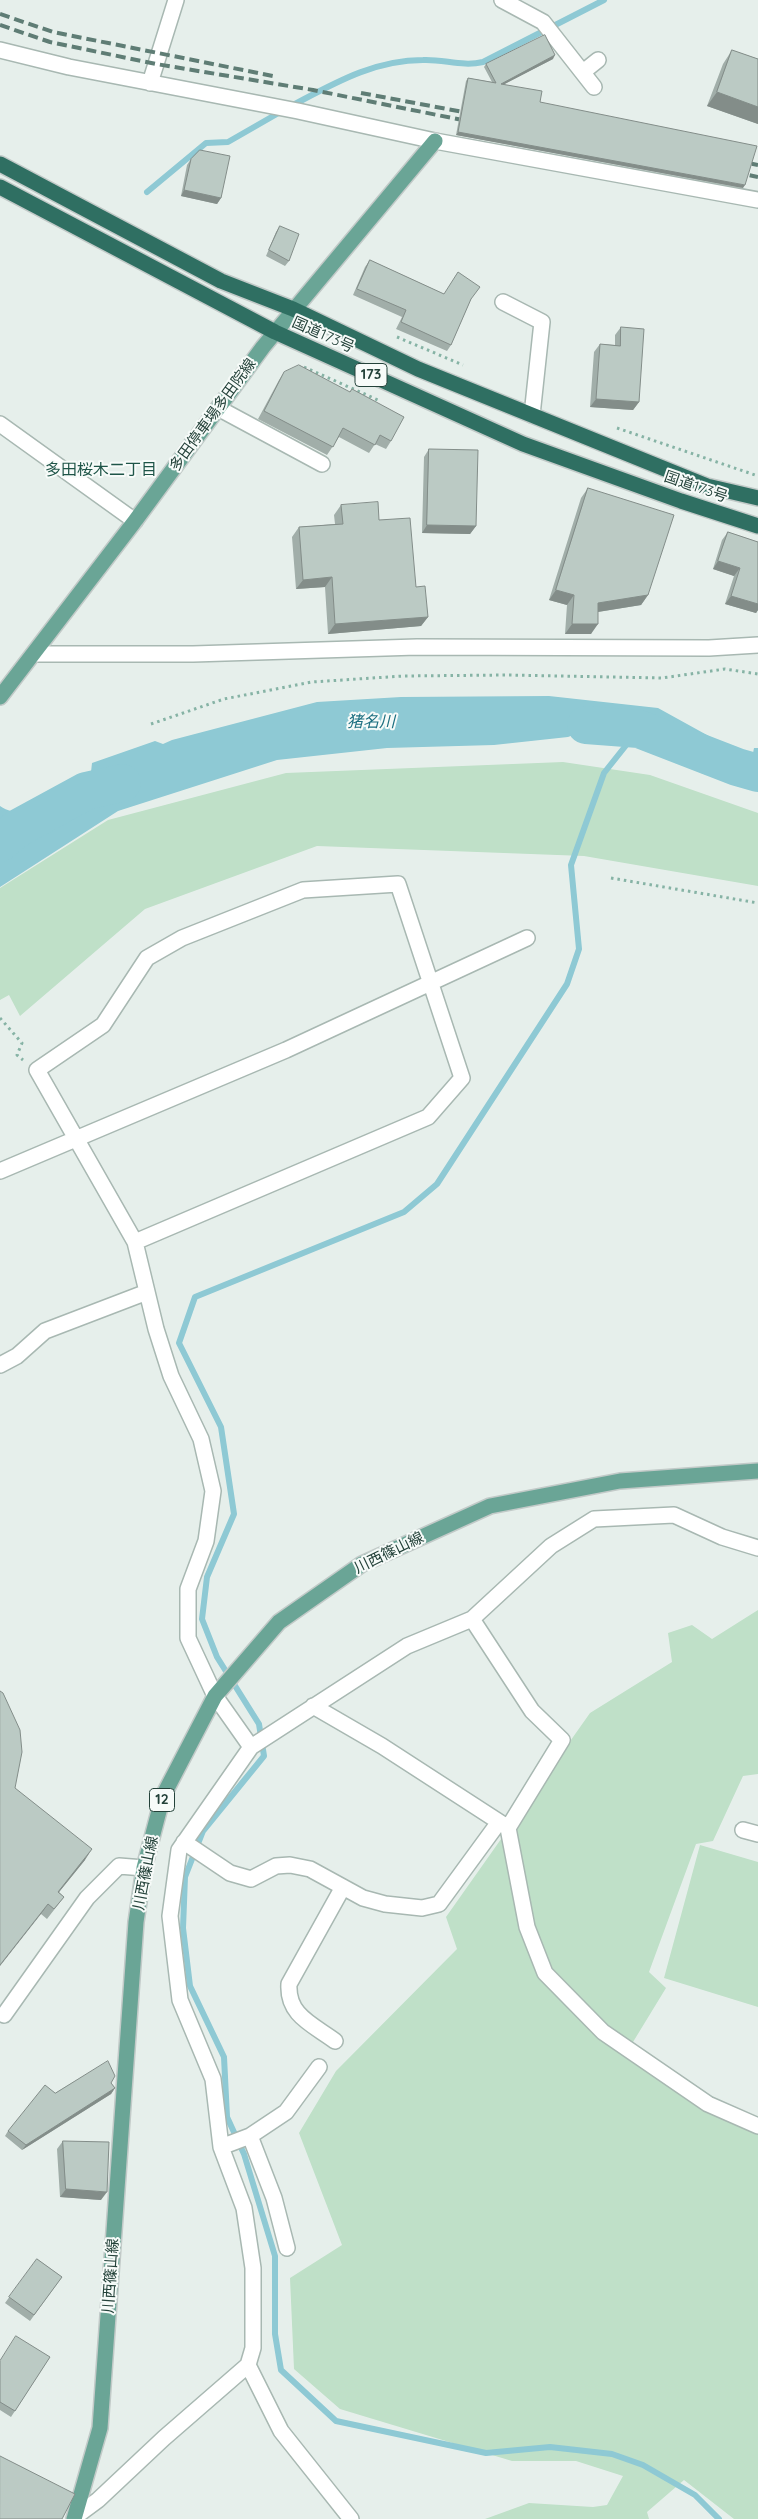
<!DOCTYPE html>
<meta charset="utf-8">
<style>
body{margin:0}
canvas{display:block;background:#e6efeb}
</style>
<canvas width="758" height="2519"></canvas>
<script>
const context = document.querySelector('canvas').getContext('2d');
context.lineJoin = 'round';
function paint(path, color) {
  context.fillStyle = color;
  context.fill(path, 'evenodd');
}
function strokePath(path, color, width, dash) {
  context.strokeStyle = color;
  context.lineWidth = width;
  context.lineCap = dash ? 'butt' : 'round';
  context.setLineDash(dash || []);
  context.stroke(path);
}
function drawText(font, color, halo, rows, align = 'center') {
  context.font = font + ' Quicksand,"Noto Sans JP",sans-serif';
  context.lineWidth = 4;
  context.setLineDash([]);
  context.textBaseline = 'middle';
  context.strokeStyle = halo;
  context.fillStyle = color;
  for (const [text, x, y, turn = 0] of rows) {
    context.save();
    context.translate(x, y);
    context.rotate((+turn || 0) * Math.PI / 180);
    context.textAlign = isNaN(turn) ? turn : align;
    if (halo) context.strokeText(text, 0, 0);
    context.fillText(text, 0, 0);
    context.restore();
  }
}
paint(new Path2D(`
 M563 762 650 775 758 813V886L584 856 317 846 145 909 20 1016 9 995 0 1000V888L108 820 286 773Z
 M758 1610V1774L743 1776 713 1841 696 1844 649 1972 666 1988 633 2042 665 2084 702 2107 758 2131V2519H734L684 2480 647 2512 649 2519H485L529 2503 593 2507 607 2505 623 2476 576 2461H512L340 2409 294 2369 290 2278 342 2245 299 2133 336 2071 457 1949 446 1917 590 1713 672 1662 668 1633 692 1625 712 1639Z
 M700 1845 758 1862V2007L664 1978Z`), '#bfe0c8');
paint(new Path2D(`
 M549 696 658 708 716 740 712 753 751 763 754 748H758V789L701 773 677 752 657 729 584 731 568 737 494 745 387 748 277 760 118 811 0 887V806C18 818 38 812 57 805L63 812 74 803V793L87 784 85 774 91 772 92 763 155 741 163 744 172 740 317 702 401 697Z`), '#8ec9d4');
strokePath(new Path2D(`
 M291 106C333 84 373 60 423 60 444 59 462 67 483 62L604 0
 M147 192 206 143 228 142 282 111
 M639 729 604 773 571 865 579 949 567 984 437 1184 404 1212 195 1297 179 1343 221 1427 234 1514 207 1577 202 1619 217 1657 259 1724 264 1756 203 1831 185 1877 183 1928 190 1986 224 2057 227 2117 244 2154 275 2256V2334L281 2370 336 2421 486 2453 550 2447 612 2454 643 2465 695 2495 719 2519`), '#8ec9d4', 6);
strokePath(new Path2D(`
 M586 725 639 729 737 767 758 773
 M0 843 18 828 86 791 122 783`), '#8ec9d4', 38);
const minor = new Path2D(`
 M502 0 543 22 594 87
 M0 50 69 67 298 111 435 141 758 200
 M583 72 598 60
 M150 83 176 0
 M503 302 542 322 532 415
 M218 408 322 464
 M0 424 135 521
 M34 654H193L417 647 709 648 758 645
 M0 1171 286 1050 527 938
 M135 1242 428 1117 462 1078 398 884 303 890 182 938 147 958 103 1025 37 1070 135 1242 156 1329 171 1376 201 1439 213 1491 206 1541 188 1589V1638L215 1696 251 1747
 M0 1365 17 1356 45 1331 147 1292
 M472 1619 532 1711 562 1740 508 1828 527 1927 545 1973 603 2032 708 2104 758 2126
 M313 1706 382 1746 507 1827
 M758 1834 743 1830 758 1834
 M184 1842 230 1873 251 1879 276 1866 290 1865 310 1869 363 1898 385 1904 422 1908 439 1904 499 1822
 M4 2015 87 1898 119 1866 144 1868
 M335 2041C312 2024 287 2015 289 1984L343 1887
 M250 2136 274 2198 287 2248
 M221 2147 250 2136 286 2112 319 2067
 M75 2517 98 2500 164 2438 248 2365
 M351 2519 281 2431 248 2365 253 2348V2268L244 2208 221 2147 213 2079 180 2000 170 1916 179 1850 251 1747 407 1646 472 1619 551 1546 594 1519 674 1515 722 1537 758 1548`);
const major = new Path2D(`
 M0 697 135 521 263 347 435 141
 M74 2519 100 2428 136 1922 144 1868 163 1796 215 1696 279 1622 362 1564 490 1506 620 1481 758 1471`);
const highway = new Path2D(`
 M0 164 221 281 293 309 418 369 707 486 758 498
 M0 187 275 332 523 444 681 501 758 526`);
strokePath(minor, '#a8b8b2', 18);
strokePath(major, '#c2cac8', 18);
strokePath(highway, '#c2cac8', 18);
strokePath(new Path2D(`
 M397 337 463 365
 M304 367 378 400
 M617 428 758 476
 M151 724 224 699 312 682 403 676 505 675 662 678 725 669 758 674
 M611 878 758 903
 M0 1018 22 1043 17 1055 23 1060`), '#86b3a5', 3, [2.5, 4]);
strokePath(minor, '#fff', 15);
strokePath(major, '#6aa596', 15);
strokePath(highway, '#2f6f62', 15);
strokePath(new Path2D(`
 M0 14 53 32 273 76
 M0 25 50 42 156 64 313 90 472 122
 M361 93 474 114
 M737 161 758 165
 M735 172 758 177`), '#5f7d75', 4, [10, 5]);
paint(new Path2D(`
 M732 50 758 59V124L707 106 723 64Z
 M553 59 504 84 540 102 743 188 456 135 466 81 468 78 492 82 484 67 486 64Z
 M191 159 221 198 217 204 181 196 187 165Z
 M280 226 289 261 285 266 266 256 276 232Z
 M370 260 444 294 471 299 451 345 447 351 396 329 402 317 353 295 365 267Z
 M621 327 639 402 633 410 590 407 594 352 600 344 615 345V335Z
 M284 372 349 392 352 389 391 441 386 449 375 444 369 453 339 437 327 455 258 419 279 380Z
 M429 449 476 526 470 534 422 533 424 457Z
 M588 488 648 595 641 605 598 612 591 634H565L567 605 549 600 581 498Z
 M341 505 379 520 416 587 428 617 421 626 328 634 325 587 296 589 292 537 299 527 335 524 334 515Z
 M728 532 758 542V610L756 613 725 604 734 576 713 569 722 540Z
 M15 1788 85 1860 59 1892 64 1897 47 1919 41 1914Z
 M111 2083 115 2088 111 2094 22 2150 5 2136 8 2131 55 2093Z
 M63 2141 101 2200 60 2197 57 2149Z
 M37 2259 62 2277 30 2321 5 2303Z
 M50 2357 11 2417 0 2410V2361Z`), '#a1aea9');
paint(new Path2D(`
 M555 55 553 59 499 87 501 84Z
 M717 92 758 107V124L707 106Z
 M458 132 745 185 743 188 456 135Z
 M184 190 221 198 217 204 181 196Z
 M596 399 639 402 633 410 590 407Z
 M427 525 476 526 470 534 422 533Z
 M718 561 740 568 734 576 713 569Z
 M332 577 325 587 296 589 303 580Z
 M556 590 574 595 567 605 549 600Z
 M648 595 641 605 591 613 598 603Z
 M731 596 758 604V610L756 613 725 604Z
 M428 617 421 626 328 634 335 624Z
 M572 624H598L591 634H565Z
 M92 1849 85 1860 51 1902 58 1892Z
 M48 1904 41 1914 0 1966V1965Z
 M115 2088 111 2094 22 2150 26 2145Z
 M66 2189 107 2192 101 2200 60 2197Z`), '#838d89');
const building = new Path2D(`
 M545 35 555 55 501 84 542 91 540 102 757 146 745 185 458 132 468 78 496 83 486 64Z
 M732 50 758 59V107L717 92Z
 M200 150 230 156 221 198 184 190 191 159Z
 M280 226 299 234 289 261 269 250Z
 M370 260 444 294 458 272 480 287 471 299 451 345 401 322 406 310 357 289Z
 M621 327 644 329 639 402 596 399 600 344 620 346Z
 M299 365 350 392 352 389 404 417 391 441 380 435 375 445 343 428 333 447 264 411 284 372Z
 M429 449 478 450 476 526 427 525Z
 M588 488 674 515 648 595 598 603V624H572L574 595 556 590Z
 M378 502 379 520 410 518 416 587 425 586 428 617 335 624 332 577 303 580 299 527 343 524 341 505Z
 M728 532 758 542V604L731 596 740 568 718 561Z
 M0 1691 3 1693 20 1730 22 1752 15 1788 92 1849 58 1892 64 1897 54 1909 48 1904 0 1965Z
 M108 2061 115 2076 111 2083 115 2088 26 2145 8 2131 45 2085 55 2093Z
 M63 2141 109 2142 107 2192 66 2189Z
 M37 2259 62 2277 34 2315 9 2297Z
 M16 2336 50 2357 15 2411 0 2402V2361Z
 M0 2456 75 2494 62 2519H0Z`);
paint(building, '#bbcac4');
strokePath(building, '#838d89', 1);
for (const [x, y, w] of [
 [371,375,32],
 [162,1800,25]
]) {
  const box = new Path2D();
  box.roundRect(x - w / 2, y - 11.5, w, 23, 4);
  context.fillStyle = '#f7fbf9';
  context.fill(box);
  strokePath(box, '#24423a', 1);
}
drawText('bold 14px', '#24423a', null, [
 ["173",371,375],
 ["12",162,1800]
]);
drawText('15px', '#24423a', '#f7fbf9', [
 ["国道173号",323,335,24],
 ["多田停車場多田院線",213,415,-54],
 ["国道173号",696,487,19],
 ["川西篠山線",389,1553,-26],
 ["川西篠山線",146,1873,-79],
 ["川西篠山線",111,2276,-86]
]);
drawText('16px', '#1f5548', '#f7fbf9', [
 ["多田桜木二丁目",101,470]
]);
drawText('italic 16px', '#1c6f80', '#f7fbf9', [
 ["猪名川",371,722]
]);
</script>
